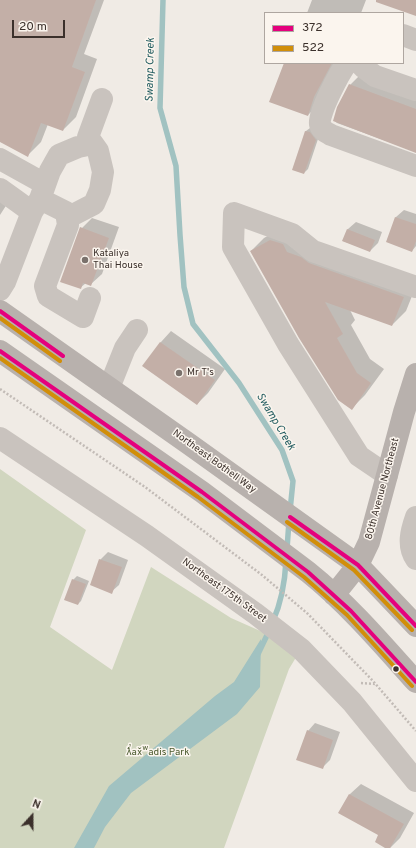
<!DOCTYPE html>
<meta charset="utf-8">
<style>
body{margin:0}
#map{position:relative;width:416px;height:848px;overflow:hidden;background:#f0ebe5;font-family:Overpass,sans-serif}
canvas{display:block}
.legend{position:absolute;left:264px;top:12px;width:140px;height:52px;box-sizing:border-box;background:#fbf5ee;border:1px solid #aea6a0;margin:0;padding:5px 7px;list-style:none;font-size:12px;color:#3b302b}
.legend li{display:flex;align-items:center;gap:8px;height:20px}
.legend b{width:20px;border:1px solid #aea6a0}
.north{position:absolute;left:12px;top:796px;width:40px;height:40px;-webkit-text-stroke:3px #fbf5ee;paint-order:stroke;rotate:21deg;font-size:11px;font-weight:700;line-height:16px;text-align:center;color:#3b302b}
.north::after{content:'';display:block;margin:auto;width:14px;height:18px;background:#3b302b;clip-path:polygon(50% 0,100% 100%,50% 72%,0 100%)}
.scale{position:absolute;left:12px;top:20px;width:53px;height:18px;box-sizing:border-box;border:2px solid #3b302b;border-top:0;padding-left:5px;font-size:12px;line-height:14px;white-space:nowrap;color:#3b302b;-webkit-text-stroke:3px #fbf5ee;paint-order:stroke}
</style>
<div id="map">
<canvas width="416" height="848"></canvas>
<ul class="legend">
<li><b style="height:5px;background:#e5007d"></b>372</li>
<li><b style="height:5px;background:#d18e09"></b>522</li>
</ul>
<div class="north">N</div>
<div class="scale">20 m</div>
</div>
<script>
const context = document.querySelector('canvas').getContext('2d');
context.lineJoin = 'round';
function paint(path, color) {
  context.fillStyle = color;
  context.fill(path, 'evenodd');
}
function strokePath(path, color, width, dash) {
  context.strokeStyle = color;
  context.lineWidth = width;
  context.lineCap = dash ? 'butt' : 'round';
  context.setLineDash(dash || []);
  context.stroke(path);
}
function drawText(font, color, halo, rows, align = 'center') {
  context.font = font + ' Overpass,sans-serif';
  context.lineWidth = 3;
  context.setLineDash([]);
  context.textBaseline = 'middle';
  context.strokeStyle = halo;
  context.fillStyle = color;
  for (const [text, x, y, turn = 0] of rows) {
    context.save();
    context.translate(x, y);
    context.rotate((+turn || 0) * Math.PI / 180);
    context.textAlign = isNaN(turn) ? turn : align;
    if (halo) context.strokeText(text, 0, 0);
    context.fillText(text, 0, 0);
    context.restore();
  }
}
paint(new Path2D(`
 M0 469 86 530 50 627 112 670 151 567 231 618 301 649 289 669 224 848H0Z`), '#d1d6bf');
paint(new Path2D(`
 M261 639 260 687 237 714 131 793 105 827 94 848H74L109 786 215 696 234 682Z`), '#a1c2c1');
paint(new Path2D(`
 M0 0H104L84 54 97 59 76 117 63 130 48 124 41 142 28 155 0 141Z
 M312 0H366L361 13H307Z
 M285 63H337L319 104 308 115Z
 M363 72 416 92V152L337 123 334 120 350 85Z
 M310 128 319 136 308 169 304 173 293 169 306 131Z
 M0 191 11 198 0 215Z
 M404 210 416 214V246L412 251 387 241 396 217Z
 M92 218 119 227 102 274 91 284 86 283 80 288 81 229Z
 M356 222 382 232 378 243 370 251 343 241 348 229Z
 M285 226 301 239 416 286 406 311 392 325 350 310 355 320 351 325 370 359 384 369 365 395 352 408 251 251 264 238Z
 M171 331 225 369 208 393 197 404 144 366 161 342Z
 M108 552 128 560 119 585 111 592 100 560Z
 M77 576 89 581 81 601 78 604 73 580Z
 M315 723 340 732 330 760 322 768 308 731Z
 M361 784 414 813 400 838 390 848H387L380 835 340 813 350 794Z`), '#0003');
strokePath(new Path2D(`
 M163 0 160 108 176 166 180 235 184 287 193 324 239 383 282 450 293 481 290 511
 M287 549 289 521
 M273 621C281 603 285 581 286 561
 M258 654 269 631`), '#a1c2c1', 5.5);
paint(new Path2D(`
 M0 0H96L72 67 85 72 63 131 41 123 28 157 0 142Z
 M376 0H416V16L376 2Z
 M284 63H332L314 97 308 116 269 102Z
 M349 84 416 109V153L333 121 337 107Z
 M305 131 310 132 316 140 304 174 292 170Z
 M395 217 416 224V241L412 252 386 242Z
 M80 227 109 238 91 286 83 283 81 289 60 282Z
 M347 229 375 240 370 252 342 241Z
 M270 240 283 244 287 252 301 257 309 263 404 297 392 326 325 302 343 334 337 338 357 373 371 383 352 410 338 400 299 338 250 251Z
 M160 342 215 380 197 405 142 366Z
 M99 559 122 567 112 594 90 585Z
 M72 579 86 584 78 605 64 600Z
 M307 730 333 740 323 769 296 760Z
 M349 794 404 824 390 848H385L375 842 378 835 338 813Z`), '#c3afa7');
strokePath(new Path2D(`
 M0 389 145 487 262 575 308 614 373 681 416 731
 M361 683 375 684`), '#c2bbb6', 2.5, [2, 2]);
strokePath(new Path2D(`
 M403 35 416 40
 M347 63C340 72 318 113 320 124 321 130 326 132 331 135L416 166
 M362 63 363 67 375 76 416 90
 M0 159 45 184
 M0 189 32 212
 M40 199 66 212 68 225 45 286 48 296 83 317 90 298
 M67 218 94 204 100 190 103 172 98 151 88 137 102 99
 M0 290 5 282 32 212 40 199 50 171 59 155 78 147 93 144
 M109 388 125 348 137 330
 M0 438 147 536 256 614 301 649 352 702 416 781
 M387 475 359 456 288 344 233 247 234 213 292 234 313 251 416 287
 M416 517C411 531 407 546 416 559`), '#c9c3be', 22);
strokePath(new Path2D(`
 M0 311 189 444 358 565 416 626
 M0 351 202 492 308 572C348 604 382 644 416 682
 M334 595 358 565 369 542 404 412 416 374`), '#b8b1ad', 22);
strokePath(new Path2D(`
 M0 311 63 356
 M0 351 202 492 308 572 351 611 416 682
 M290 517 358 565 416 626`), '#e5007d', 4);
strokePath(new Path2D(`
 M0 318 60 361
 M0 358 198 497 304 577 347 615 412 686
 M287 522 354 570 412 630`), '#d18e09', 4);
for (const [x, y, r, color] of [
 [85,260,4,"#7a716c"],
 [179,373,4,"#7a716c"],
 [396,669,3.5,"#3b302b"]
]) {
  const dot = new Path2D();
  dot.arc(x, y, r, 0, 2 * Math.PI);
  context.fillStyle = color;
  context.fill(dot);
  strokePath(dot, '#fbf5ee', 1.5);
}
drawText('10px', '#3b302b', '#fbf5ee', [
 ["Kataliya",93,254],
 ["Thai House",93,266],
 ["Mr T's",187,373]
], 'left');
drawText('10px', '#3b302b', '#fbf5ee', [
 ["Northeast Bothell Way",214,462,36],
 ["80th Avenue Northeast",383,489,-75],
 ["Northeast 175th Street",224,591,36]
]);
drawText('10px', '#4a5a2e', '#fbf5ee', [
 ["ƛ̕ax̌ʷadis Park",158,753]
]);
drawText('italic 11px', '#1f5a5e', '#fbf5ee', [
 ["Swamp Creek",151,70,-89],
 ["Swamp Creek",275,422,59]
]);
</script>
